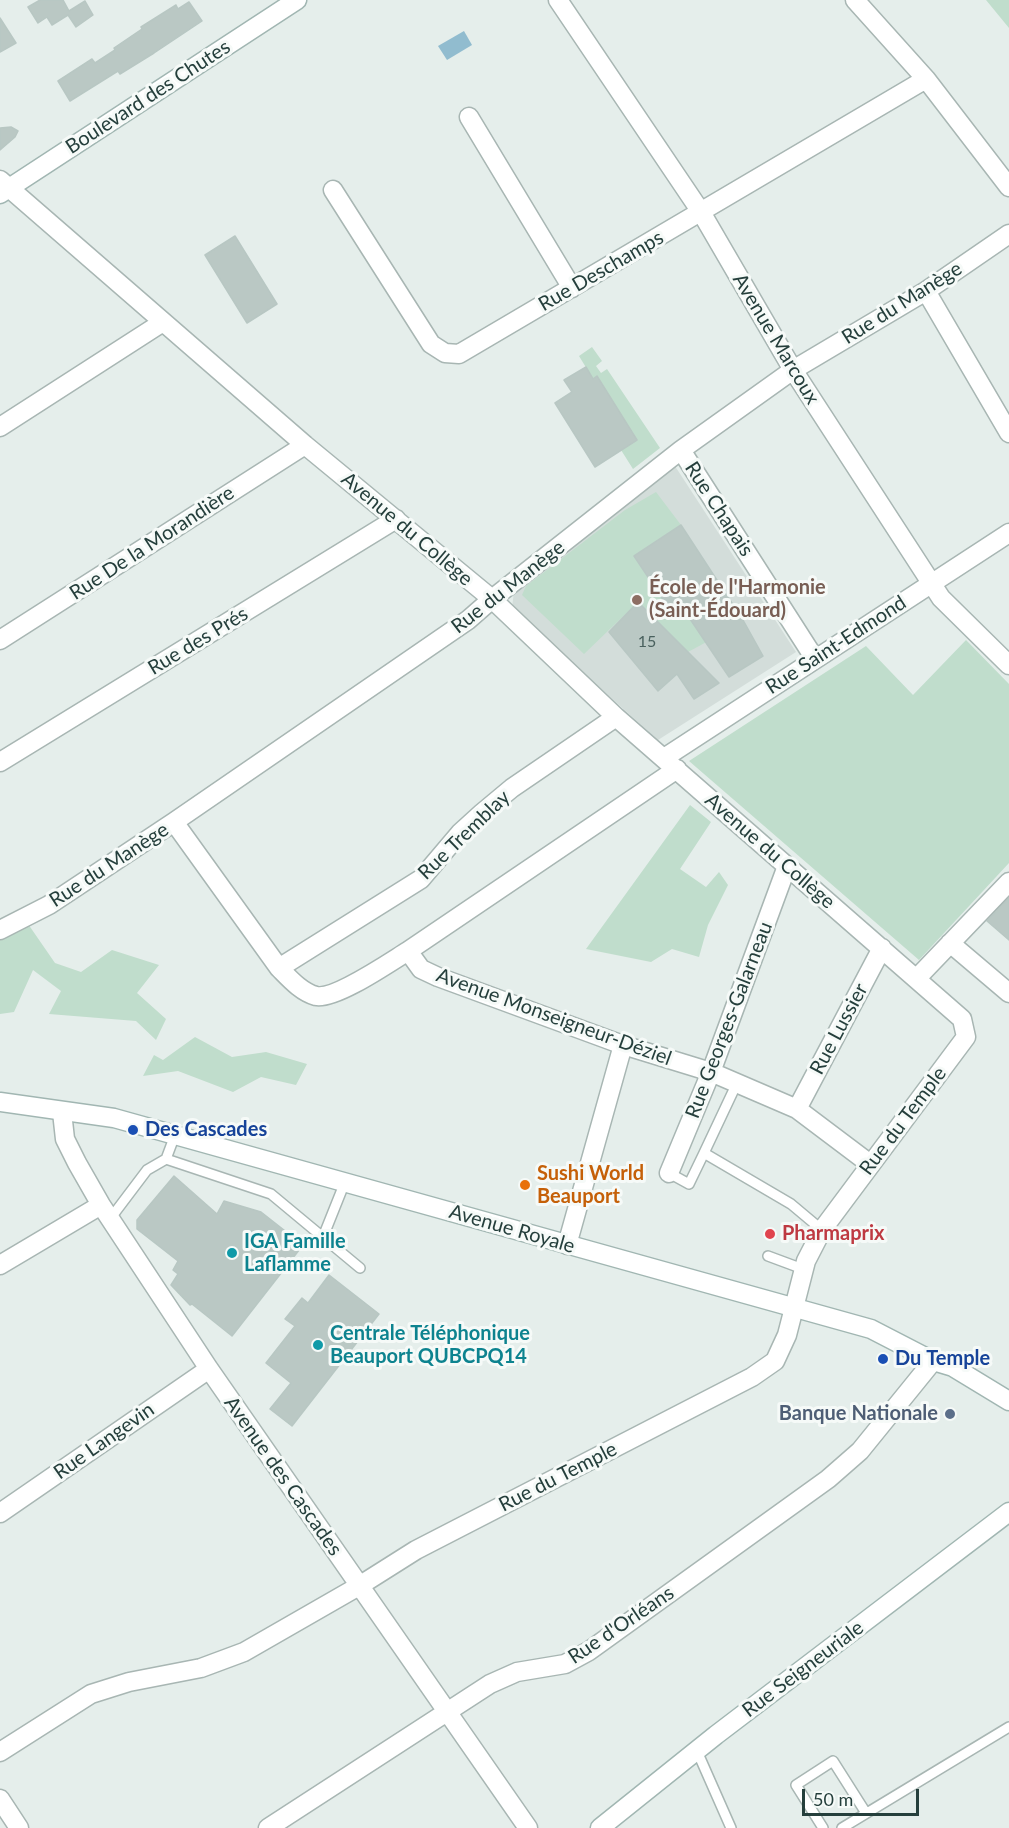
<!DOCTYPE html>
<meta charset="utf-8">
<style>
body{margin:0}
#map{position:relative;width:1009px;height:1828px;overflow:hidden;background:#e5eeeb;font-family:Lato,sans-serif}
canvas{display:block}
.scale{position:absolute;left:802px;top:1789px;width:117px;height:27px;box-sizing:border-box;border:3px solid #253f3c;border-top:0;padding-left:8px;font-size:18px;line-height:21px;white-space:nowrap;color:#253f3c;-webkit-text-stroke:4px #f6faf8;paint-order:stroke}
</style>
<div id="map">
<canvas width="1009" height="1828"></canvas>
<div class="scale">50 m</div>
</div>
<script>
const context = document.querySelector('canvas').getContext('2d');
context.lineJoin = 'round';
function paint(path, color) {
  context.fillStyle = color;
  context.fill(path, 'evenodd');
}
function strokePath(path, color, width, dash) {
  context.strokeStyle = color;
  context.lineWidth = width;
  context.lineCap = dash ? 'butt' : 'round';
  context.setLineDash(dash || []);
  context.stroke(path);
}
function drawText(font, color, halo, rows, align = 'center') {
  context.font = font + ' Lato,sans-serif';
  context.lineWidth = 6;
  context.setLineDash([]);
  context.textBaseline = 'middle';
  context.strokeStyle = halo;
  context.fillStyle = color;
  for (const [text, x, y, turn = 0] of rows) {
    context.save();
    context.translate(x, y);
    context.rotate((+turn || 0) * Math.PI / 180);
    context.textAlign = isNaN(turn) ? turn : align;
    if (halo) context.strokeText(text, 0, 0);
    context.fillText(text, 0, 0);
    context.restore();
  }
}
paint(new Path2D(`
 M673 463 796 652 658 740 512 609 514 590Z`), '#d3ddda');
paint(new Path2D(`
 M986 0H1009V28Z
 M592 347 602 361 596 366 601 373 607 369 660 448 633 469 621 450 637 440 597 377 593 379 579 356Z
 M656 492 681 525 635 556 670 610 680 604 725 632 688 652 638 602 584 654 522 595 526 586 625 510Z
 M966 640 1009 684V863L919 960 689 761 866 646 913 695Z
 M690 805 711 822 680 869 706 887 719 872 728 885 708 925 699 957 672 949 651 962 586 949Z
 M26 921 55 963 81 972 112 950 159 965 137 993 166 1019 156 1040 136 1021 49 1014 61 991 33 970 14 1012 0 1014V931Z
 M195 1037 232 1057 266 1052 307 1064 296 1085 261 1077 233 1092 178 1071 143 1076 154 1055 163 1060Z`), '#c0ddcc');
paint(new Path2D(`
 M464 31 472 45 447 60 438 46Z`), '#91bccf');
const building = new Path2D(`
 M40 0H63L69 11 85 1 93 15 76 27 68 15 52 25 47 17 38 23 28 7Z
 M189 2 202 21 154 53 120 74 118 71 70 101 58 81 92 59 95 63 115 50 114 48 142 29 141 27 176 5 178 9Z
 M0 18 16 43 0 52Z
 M11 127 18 131 15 137 0 150V128Z
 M235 236 277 304 247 323 205 255Z
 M586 367 593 379 597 376 637 440 595 467 555 403 572 392 564 380Z
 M681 525 743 620 763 656 729 677 680 604 670 610 634 556Z
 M638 602 719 683 694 699 677 674 658 691 609 632Z
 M1009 898V940L987 921Z
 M174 1176 217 1214 224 1201 261 1212 303 1245 232 1336 192 1304 190 1305 171 1285 178 1274 173 1270 178 1261 137 1229V1220Z
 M329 1275 379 1314 292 1426 270 1409 291 1383 266 1363 295 1326 285 1319 302 1298 308 1303Z`);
paint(building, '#bac8c4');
strokePath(building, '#b8c7c3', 1.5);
const lane = new Path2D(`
 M737 1083 704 1153 791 1204 822 1230
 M166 1159 175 1135
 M669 1173 689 1184 704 1153
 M110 1219 147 1170 166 1159 271 1194 360 1268
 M323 1237 345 1182
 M768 1256 803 1269
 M697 1751 731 1828
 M823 1828 796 1785 833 1761 866 1813
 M842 1828 1009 1727`);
const street = new Path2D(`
 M558 0 701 212 793 370 941 598 1009 665
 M855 0 926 79 1009 187
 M469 117 572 288
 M0 180 305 445 492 599 616 717 962 1019 966 1037 822 1230 806 1261 787 1335 775 1361 752 1377 416 1550 359 1586 244 1652 201 1668 129 1682 91 1694 0 1752
 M333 190 431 344 445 353 459 354 926 79
 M926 291 1009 433
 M0 427 163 322
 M681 450 815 659
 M0 640 305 445
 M664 758 1009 533
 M0 762 396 519
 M174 822 279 968C289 978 301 992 316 996 335 1000 390 962 408 951L421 969 438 977 623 1045 711 1072 797 1109 870 1164
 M0 930 49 905 174 822 468 620 492 599 681 450 793 370 926 291 1009 234
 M950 943 1009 993
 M408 951 677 769
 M279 968 421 879 460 833 482 813 512 788 616 717
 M917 978 1009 882
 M797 1109 882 948
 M62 1112 65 1139 77 1163 101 1205 209 1369 528 1828
 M669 1173 711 1072 787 866
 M567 1245 623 1045
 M0 1265 101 1205
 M0 1513 209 1369
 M0 1799 19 1828
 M268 1828 490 1684 517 1672 565 1664 589 1651 828 1479 860 1451 933 1361`);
const secondary = new Path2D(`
 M0 194 297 0
 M0 1102 114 1118 871 1329 933 1361 953 1367 1009 1401
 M600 1828 716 1735 1009 1512`);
strokePath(lane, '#a8b6b3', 12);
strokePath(street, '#a8b6b3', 21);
strokePath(secondary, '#a1b6b2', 21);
strokePath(lane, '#fff', 9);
strokePath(street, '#fff', 18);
strokePath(secondary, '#fff', 18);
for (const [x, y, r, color] of [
 [637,600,6,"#8d6e63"],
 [133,1130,6,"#1a4fb4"],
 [525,1185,6,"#e8710a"],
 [770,1234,6,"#e0444e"],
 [232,1253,6,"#0f9aa8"],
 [318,1345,6,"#0f9aa8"],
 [883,1359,6,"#1a4fb4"],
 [950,1414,6,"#5c6f8a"]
]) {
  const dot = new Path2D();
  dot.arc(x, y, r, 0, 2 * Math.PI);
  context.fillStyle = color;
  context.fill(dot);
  strokePath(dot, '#f6faf8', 2);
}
drawText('16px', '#4a615e', null, [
 ["15",647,642]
]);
drawText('20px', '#253f3c', '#f6faf8', [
 ["Boulevard des Chutes",148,97,-33],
 ["Rue Deschamps",601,271,-30],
 ["Rue du Manège",902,303,-32],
 ["Avenue Marcoux",776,339,59],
 ["Rue Chapais",719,509,57],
 ["Avenue du Collège",407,529,40],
 ["Rue De la Morandière",152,543,-33],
 ["Rue du Manège",508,587,-38],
 ["Rue des Prés",198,641,-31],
 ["Rue Saint-Edmond",836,645,-33],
 ["Rue Tremblay",464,835,-44],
 ["Avenue du Collège",770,851,41],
 ["Rue du Manège",109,865,-33],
 ["Avenue Monseigneur-Déziel",554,1017,20],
 ["Rue Georges-Galarneau",729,1020,-69],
 ["Rue Lussier",839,1029,-62],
 ["Rue du Temple",903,1121,-53],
 ["Avenue Royale",512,1229,16],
 ["Rue Langevin",104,1441,-35],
 ["Avenue des Cascades",283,1476,55],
 ["Rue du Temple",558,1477,-27],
 ["Rue d'Orléans",621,1625,-34],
 ["Rue Seigneuriale",803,1669,-37]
]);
drawText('bold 20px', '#785e54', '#f6faf8', [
 ["École de l'Harmonie",649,588],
 ["(Saint-Édouard)",649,611]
], 'left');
drawText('bold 20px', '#164399', '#f6faf8', [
 ["Des Cascades",145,1130],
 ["Du Temple",895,1359]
], 'left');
drawText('bold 20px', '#c56008', '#f6faf8', [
 ["Sushi World",537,1174],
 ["Beauport",537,1197]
], 'left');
drawText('bold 20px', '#be3a42', '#f6faf8', [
 ["Pharmaprix",782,1234]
], 'left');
drawText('bold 20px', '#0d838f', '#f6faf8', [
 ["IGA Famille",244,1242],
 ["Laflamme",244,1265],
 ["Centrale Téléphonique",330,1334],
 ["Beauport QUBCPQ14",330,1357]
], 'left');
drawText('bold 20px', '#4e5e75', '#f6faf8', [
 ["Banque Nationale",938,1414]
], 'right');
</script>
